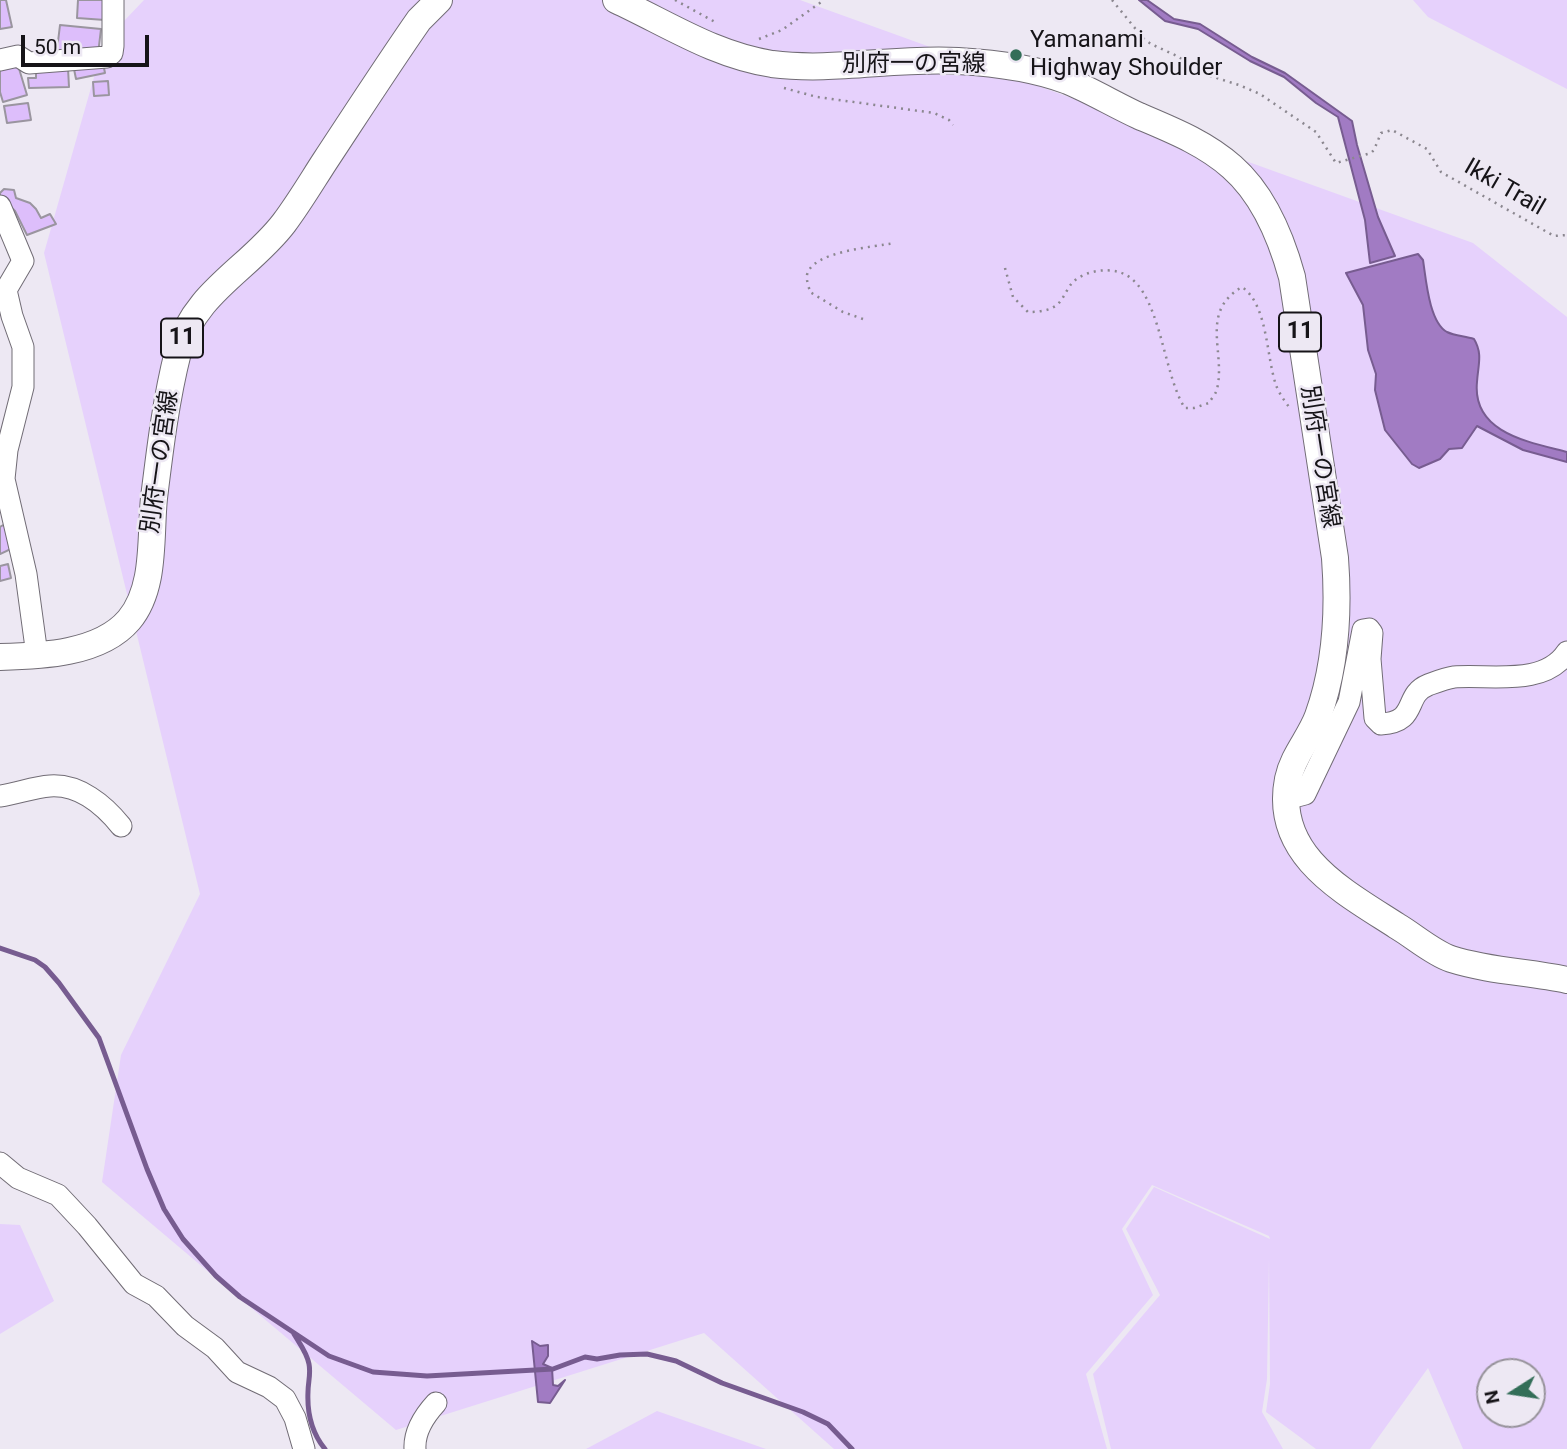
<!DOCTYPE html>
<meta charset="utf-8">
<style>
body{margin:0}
#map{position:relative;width:1567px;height:1449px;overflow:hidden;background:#ede8f3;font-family:Roboto,sans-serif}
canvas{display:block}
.north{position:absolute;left:1476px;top:1358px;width:70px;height:70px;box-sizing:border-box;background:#ede8f3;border:2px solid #97939b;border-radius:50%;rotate:258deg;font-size:19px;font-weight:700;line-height:28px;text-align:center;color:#161418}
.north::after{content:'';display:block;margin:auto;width:24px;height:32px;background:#336e58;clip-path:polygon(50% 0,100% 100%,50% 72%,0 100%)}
.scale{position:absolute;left:21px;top:35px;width:128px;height:32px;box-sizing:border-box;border:4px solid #161418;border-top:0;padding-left:9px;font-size:21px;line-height:24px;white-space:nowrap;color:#161418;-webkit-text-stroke:5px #ede8f3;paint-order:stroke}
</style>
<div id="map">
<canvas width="1567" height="1449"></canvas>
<div class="north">N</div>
<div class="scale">50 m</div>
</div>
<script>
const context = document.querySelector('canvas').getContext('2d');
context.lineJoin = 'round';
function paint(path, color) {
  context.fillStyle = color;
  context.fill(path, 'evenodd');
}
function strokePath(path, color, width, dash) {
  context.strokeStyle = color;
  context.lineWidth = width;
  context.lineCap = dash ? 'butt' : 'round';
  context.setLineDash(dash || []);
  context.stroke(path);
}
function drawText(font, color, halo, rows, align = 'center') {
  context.font = font + ' Roboto,"Noto Sans JP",sans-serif';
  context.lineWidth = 5;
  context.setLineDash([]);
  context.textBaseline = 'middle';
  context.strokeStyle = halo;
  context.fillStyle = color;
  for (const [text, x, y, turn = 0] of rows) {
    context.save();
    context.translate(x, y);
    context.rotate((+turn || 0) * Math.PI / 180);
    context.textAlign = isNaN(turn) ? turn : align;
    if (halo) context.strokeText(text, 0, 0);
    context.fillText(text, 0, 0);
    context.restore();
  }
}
paint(new Path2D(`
 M144 0H800L1473 243 1567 317V1449H1463L1428 1368 1370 1449H1316L1266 1412 1270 1384 1269 1259 1267 1379 1262 1412 1283 1449H1111L1093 1374 1160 1295 1126 1229 1154 1187 1270 1239 1269 1236 1152 1185 1122 1229 1153 1295 1086 1374 1107 1449H834L704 1333 396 1430 102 1182 121 1055 200 894 44 253 104 42ZM1490 1372H1532V1414H1490Z
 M1413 0H1567V89L1428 17Z
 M0 1224 20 1225 54 1301 0 1334Z
 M657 1411 766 1449H586Z`), '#e6d1fc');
const water = new Path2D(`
 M1139 0H1147L1174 19 1200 24 1252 57 1285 73 1352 121 1357 145 1378 217 1395 256 1370 263 1365 220 1338 117 1316 103 1284 77 1250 61 1198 29 1165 21Z
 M1418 254 1423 260C1426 279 1429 322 1447 332 1455 336 1465 336 1474 339 1483 354 1478 365 1477 382 1472 433 1529 442 1567 452V462L1523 450 1477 426 1462 448 1449 449 1440 459 1419 468 1412 464 1385 430 1375 390 1376 374 1368 350 1363 305 1346 273Z
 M532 1341 540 1346 548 1345V1356L543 1364 552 1368 553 1385 558 1386 565 1380 550 1403 538 1402Z`);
paint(water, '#a17bc3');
strokePath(water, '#775c90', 2);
strokePath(new Path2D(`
 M0 948 35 960 45 967 59 983 99 1038 147 1169 164 1209 183 1239 216 1276 240 1297 329 1356 373 1372 427 1376 553 1369 585 1357 597 1359 620 1355 647 1354 676 1361 722 1383 803 1412 828 1424 852 1449
 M294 1334C300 1344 307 1353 309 1364 311 1374 308 1382 308 1392 307 1413 312 1433 325 1449`), '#775c90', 5);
const building = new Path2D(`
 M0 0H6L12 27 0 29Z
 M78 0H106L105 20 77 18Z
 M60 25 101 29 98 54 57 50Z
 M17 62 27 95 3 102 0 92V67Z
 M103 63 105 73 76 79 74 69Z
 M36 68H68L69 87 29 88 28 78H36Z
 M108 81 109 95 94 96 93 82Z
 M28 103 31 120 7 123 4 106Z
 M4 189 14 190 16 198 30 203 36 209 41 218 50 214 56 224 27 235 15 211 0 196V193Z
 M5 524 15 547 0 554V527Z
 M8 564 11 578 0 581V566Z`);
paint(building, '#ddbefb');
strokePath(building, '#9a959f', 2);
const minor = new Path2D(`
 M0 60 18 56 29 63 107 57 112 53 113 46V0
 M0 206 23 261 6 290 12 316 23 347V387L7 450 4 479 26 574 37 655
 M0 796C17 794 33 787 50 786 79 784 104 805 121 826
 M1286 799 1305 794 1349 702 1363 630 1369 629 1372 633 1370 659 1375 718 1381 724C1419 722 1403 695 1428 685 1436 682 1446 678 1454 677 1490 674 1544 687 1567 652
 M0 1163 18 1178 58 1195 87 1226 134 1284 156 1296 185 1326 215 1348 237 1372 269 1387 285 1399 295 1418 304 1449
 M415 1449C414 1432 425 1415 436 1403`);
const major = new Path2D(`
 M616 0C668 24 714 55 772 64 834 72 897 57 958 61 994 63 1034 68 1068 81 1092 91 1115 105 1139 116 1172 130 1205 143 1232 167 1264 195 1281 237 1292 277L1335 558C1339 611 1336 666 1318 716 1310 738 1293 755 1288 779 1273 855 1343 891 1397 926 1414 936 1433 953 1451 959 1489 971 1529 972 1567 980
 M0 657C41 656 100 654 129 620 156 588 150 537 154 498 160 449 166 399 178 352 193 293 250 268 284 223 299 203 312 181 325 161 356 114 387 66 419 20L439 0`);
strokePath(minor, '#716c75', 23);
strokePath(major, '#716c75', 28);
strokePath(new Path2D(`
 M675 0 715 22
 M1112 0 1143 38 1151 44 1177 56 1207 75 1239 85 1260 94 1316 132 1336 163 1371 153 1374 150 1381 133 1392 130 1427 149 1441 172 1554 236 1567 235
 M759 39 782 30 824 0
 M784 88 817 97 934 113 949 120 953 125
 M1005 268 1013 297 1028 312C1038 312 1050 311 1058 304 1064 298 1067 288 1073 282 1085 271 1105 268 1119 272 1161 284 1162 374 1185 408H1194L1209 403C1211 399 1216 394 1217 389 1226 352 1199 312 1242 287 1268 305 1266 356 1276 385 1279 393 1285 402 1290 408
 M863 319 843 312 810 292C809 287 806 280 807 275 812 251 874 247 895 243`), '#8b878f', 2.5, [2, 5]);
strokePath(minor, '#fff', 21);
strokePath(major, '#fff', 26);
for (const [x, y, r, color] of [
 [1016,55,7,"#336e58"]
]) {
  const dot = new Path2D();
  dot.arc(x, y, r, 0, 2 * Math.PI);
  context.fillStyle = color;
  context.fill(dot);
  strokePath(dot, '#ede8f3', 2.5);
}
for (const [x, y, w] of [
 [1300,332,42],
 [182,338,42]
]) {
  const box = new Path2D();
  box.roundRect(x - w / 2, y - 19.5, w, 39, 5);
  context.fillStyle = '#ede8f3';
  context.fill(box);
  strokePath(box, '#161418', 2);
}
drawText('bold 23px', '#161418', null, [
 ["11",1300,332],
 ["11",182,338]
]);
drawText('24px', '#161418', '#ede8f3', [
 ["Yamanami",1030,41],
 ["Highway Shoulder",1030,69]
], 'left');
drawText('24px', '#161418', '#ede8f3', [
 ["別府一の宮線",914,65],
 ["Ikki Trail",1504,188,30],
 ["別府一の宮線",1319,457,81],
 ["別府一の宮線",161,462,-82]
]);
</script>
